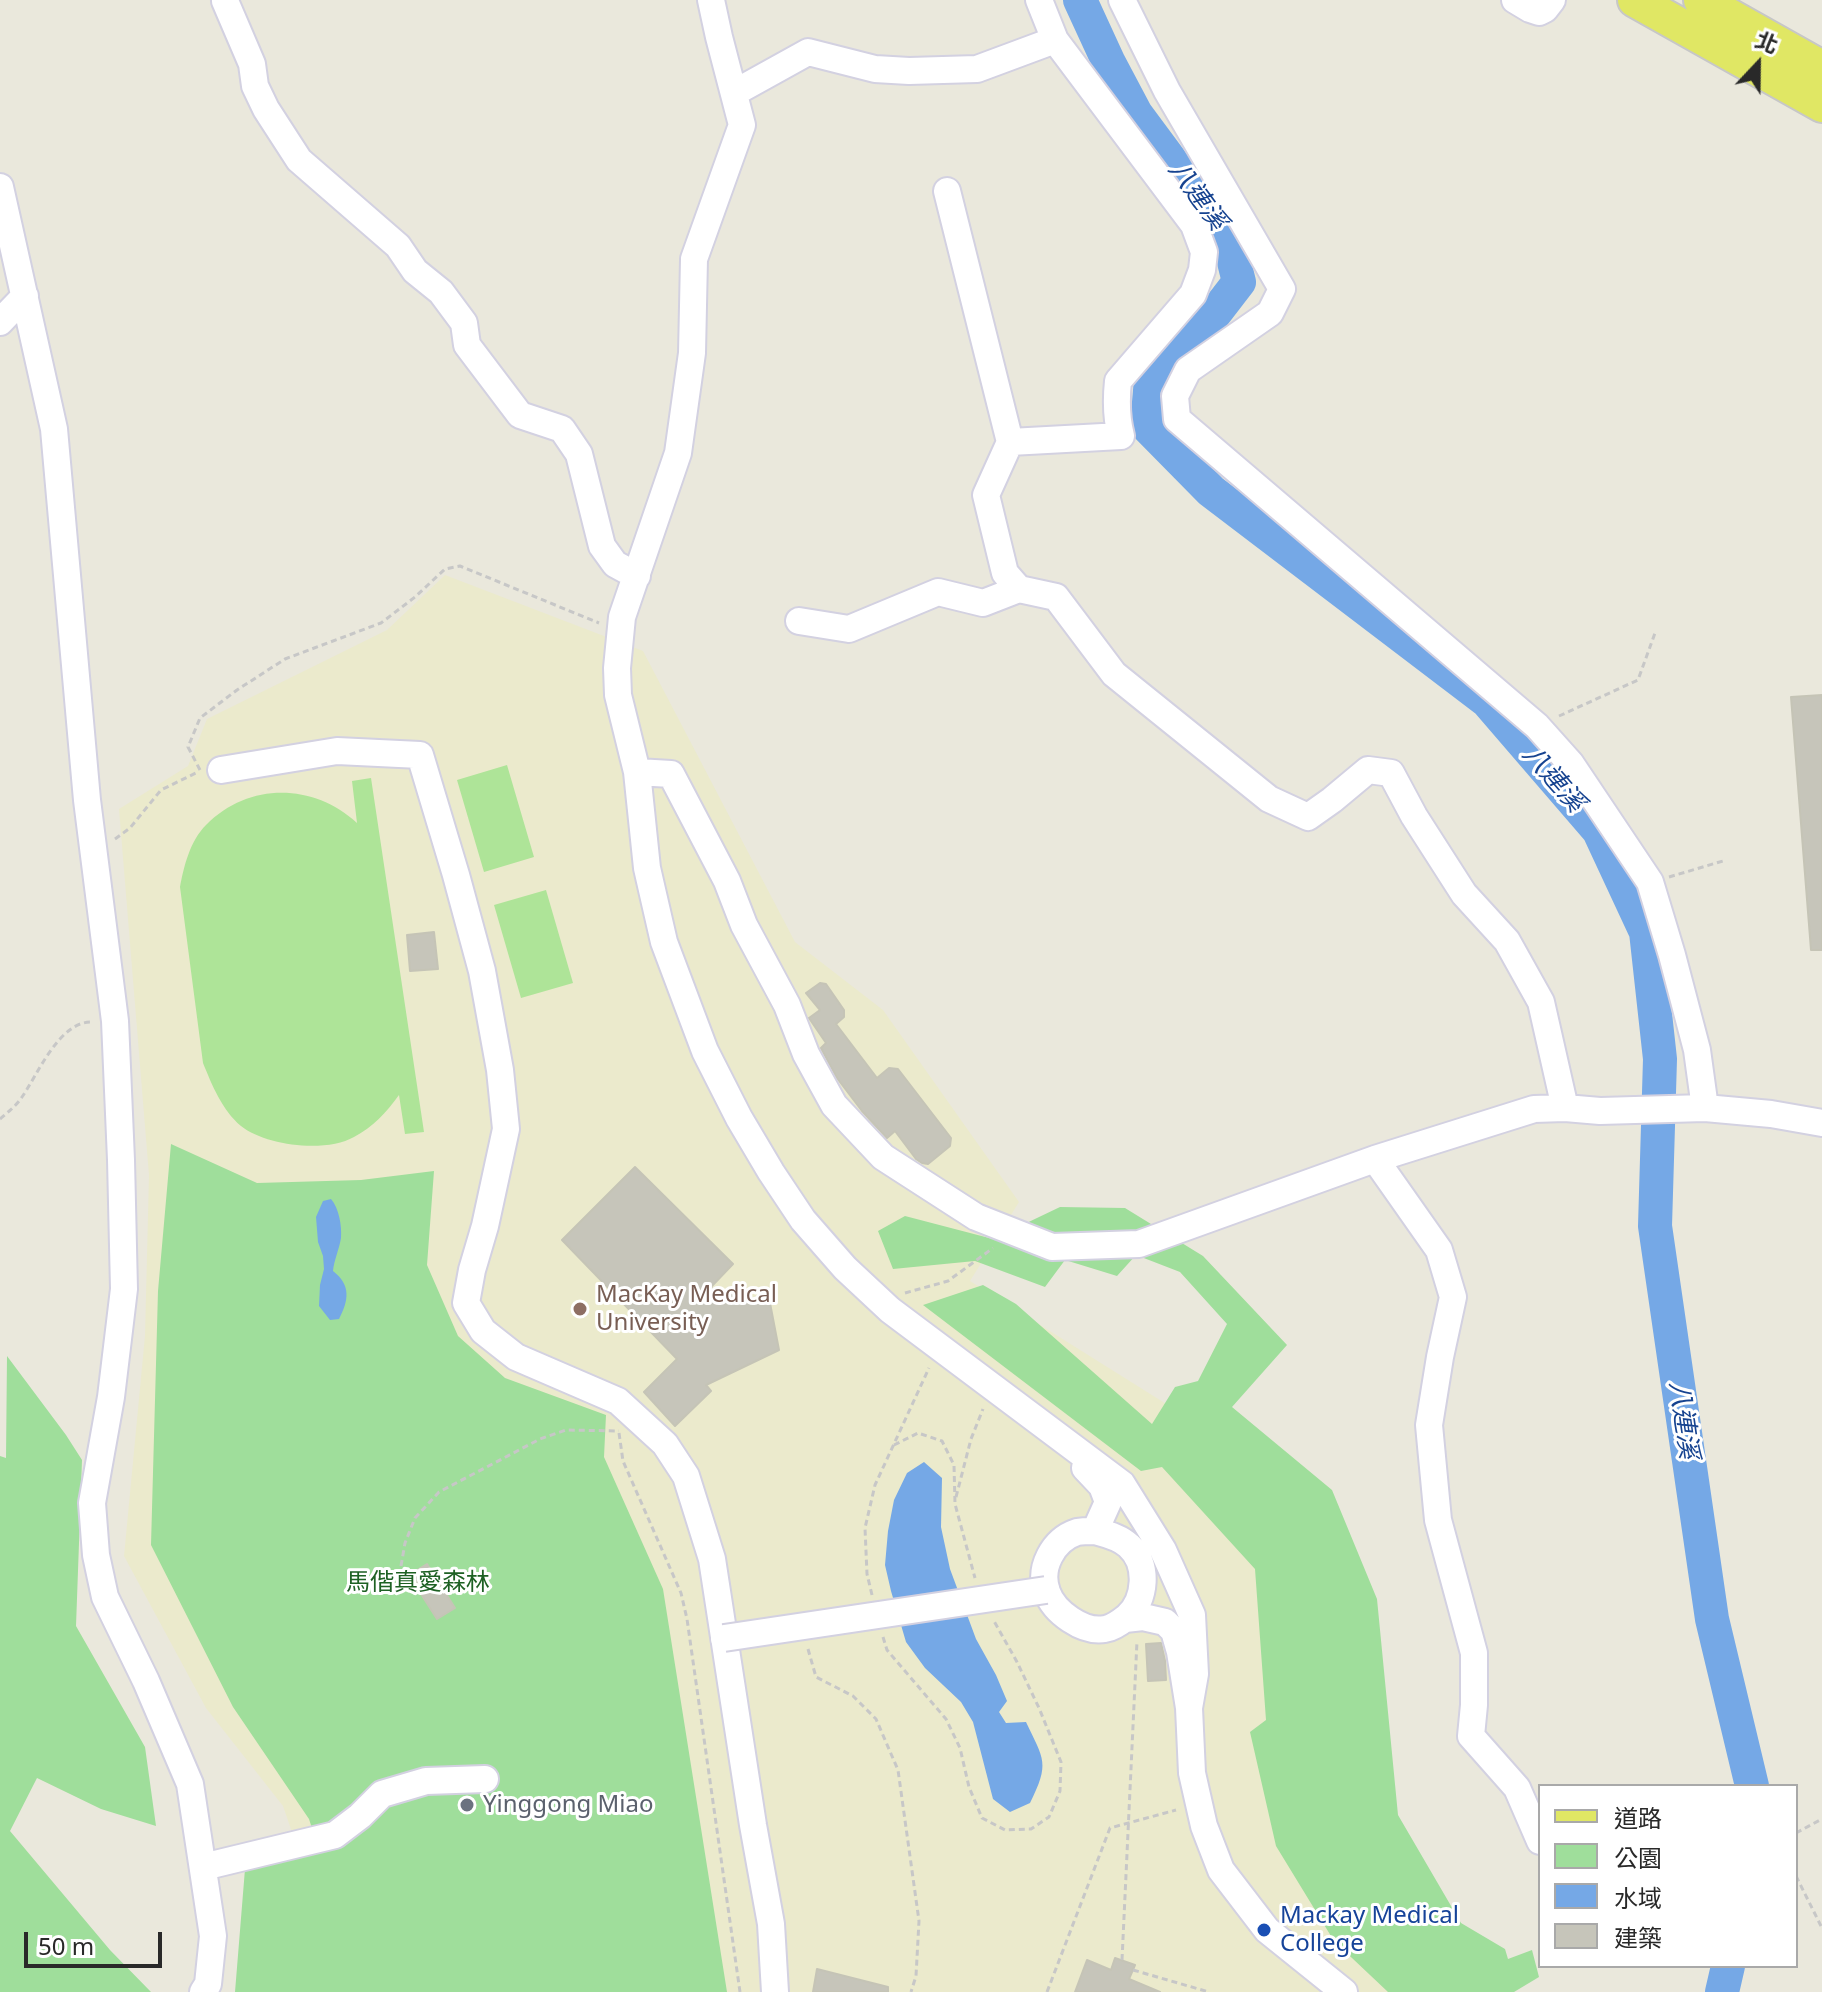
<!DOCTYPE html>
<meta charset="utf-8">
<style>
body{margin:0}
#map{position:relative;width:1822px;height:1992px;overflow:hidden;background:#eae8dc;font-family:"Noto Sans","Noto Sans TC",sans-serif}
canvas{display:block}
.legend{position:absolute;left:1538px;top:1784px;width:260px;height:184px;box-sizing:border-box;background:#fff;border:2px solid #a9a9a9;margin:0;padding:10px 14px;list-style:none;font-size:24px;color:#292929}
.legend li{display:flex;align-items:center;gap:16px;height:40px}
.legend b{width:40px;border:2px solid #a9a9a9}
.north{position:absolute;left:1718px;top:24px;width:80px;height:80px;-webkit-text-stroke:6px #fff;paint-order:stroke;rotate:22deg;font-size:22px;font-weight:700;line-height:32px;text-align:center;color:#292929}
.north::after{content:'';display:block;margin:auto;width:28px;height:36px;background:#292929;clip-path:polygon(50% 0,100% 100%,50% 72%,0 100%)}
.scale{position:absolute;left:24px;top:1932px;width:138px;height:36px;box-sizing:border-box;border:4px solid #292929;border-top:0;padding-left:10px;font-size:24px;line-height:28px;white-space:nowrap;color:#292929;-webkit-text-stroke:6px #fff;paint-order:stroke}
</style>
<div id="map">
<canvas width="1822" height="1992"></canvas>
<ul class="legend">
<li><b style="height:10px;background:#e0e764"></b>道路</li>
<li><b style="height:22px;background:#9fde9b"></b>公園</li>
<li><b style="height:22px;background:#75a8e6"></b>水域</li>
<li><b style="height:22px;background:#c6c5ba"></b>建築</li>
</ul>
<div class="north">北</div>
<div class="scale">50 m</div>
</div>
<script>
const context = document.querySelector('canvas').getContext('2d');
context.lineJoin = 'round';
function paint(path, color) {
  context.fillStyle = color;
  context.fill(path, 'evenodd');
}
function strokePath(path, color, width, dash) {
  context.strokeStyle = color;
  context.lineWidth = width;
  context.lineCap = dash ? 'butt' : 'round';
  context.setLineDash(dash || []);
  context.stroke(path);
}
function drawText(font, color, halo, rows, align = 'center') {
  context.font = font + ' "Noto Sans","Noto Sans TC",sans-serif';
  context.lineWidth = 6;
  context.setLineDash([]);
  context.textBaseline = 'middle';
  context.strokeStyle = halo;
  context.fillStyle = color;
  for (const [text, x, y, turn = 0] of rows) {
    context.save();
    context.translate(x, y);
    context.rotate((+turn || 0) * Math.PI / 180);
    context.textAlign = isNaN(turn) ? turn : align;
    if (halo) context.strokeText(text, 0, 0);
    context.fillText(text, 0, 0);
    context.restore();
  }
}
paint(new Path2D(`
 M445 575 643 651 795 942 883 1010 1019 1202 970 1281 1195 1422 1317 1520 1344 1812 1450 1992H325L332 1948 283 1806 206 1708 124 1556 145 1336 149 1175 119 809 188 766 207 719 387 630Z`), '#ebeacc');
paint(new Path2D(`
 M171 1144 257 1183 361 1180 434 1171 427 1265 458 1336 505 1378 606 1415 604 1457 663 1589 727 1992H235L245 1869 318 1847 309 1819 233 1707 151 1545 158 1291Z
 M1060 1207 1125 1208 1203 1256 1287 1345 1232 1407 1332 1490 1377 1599 1398 1815 1461 1923 1505 1949 1508 1959 1532 1950 1539 1977 1514 1992H1388L1334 1941 1276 1846 1250 1732 1266 1720 1255 1569 1162 1467 1141 1471 923 1305 983 1285 1016 1304 1152 1424 1175 1387 1198 1381 1227 1324 1180 1272 1136 1255 1117 1276 1065 1260 1045 1287 975 1261 893 1269 878 1231 905 1216 993 1239Z
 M7 1356 66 1435 82 1460 76 1626 145 1747 156 1826 101 1809 37 1778 10 1831 110 1950 151 1992H0V1456L6 1458Z`), '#9fde9b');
paint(new Path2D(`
 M507 765 534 857 484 872 457 780Z
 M371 778 424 1132 405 1134 399 1095C386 1113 373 1127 354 1137 326 1153 266 1146 241 1126 222 1110 212 1085 203 1063L180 887C184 866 190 841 206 825 249 782 313 783 357 823L352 781Z
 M546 890 573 983 521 998 494 905Z`), '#aee498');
paint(new Path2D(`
 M331 1199C339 1208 342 1226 341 1238 339 1250 334 1260 333 1271 351 1285 349 1300 339 1319L330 1320 319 1306 320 1285 324 1269 323 1256 318 1242 316 1217 323 1201Z
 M924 1462 942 1478 941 1527 950 1569 976 1639 996 1675 1007 1701 999 1712 1006 1723 1026 1722C1044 1760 1050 1763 1030 1803L1010 1812 993 1799 973 1722 961 1702 925 1668 906 1642 891 1591 885 1565 888 1531 894 1500 907 1473Z`), '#75a8e6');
strokePath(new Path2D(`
 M1080 0 1109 63 1136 114 1228 238 1239 282 1209 321 1151 379 1147 426 1211 491 1487 701 1599 831 1646 932 1660 1059 1655 1226 1712 1619 1752 1786
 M1722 1992 1728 1966`), '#75a8e6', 34);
const building = new Path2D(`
 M1822 695V950H1811L1791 697Z
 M434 932 438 969 410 971 407 935Z
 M820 983 826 984 844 1010V1017L836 1024 877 1078 889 1068 898 1069 951 1138 950 1146 928 1164 922 1163 916 1159 895 1131 887 1138 862 1111 837 1078 821 1048 826 1043 809 1018 820 1010 806 993Z
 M635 1167 733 1264 710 1288 770 1303 779 1350 706 1385 711 1391 675 1426 644 1392 677 1359 562 1240Z
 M427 1564 455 1608 437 1619 409 1575Z
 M1161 1643 1165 1661 1166 1680 1148 1681 1146 1644Z
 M1115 1958 1135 1965 1129 1979 1160 1992H1075L1087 1960 1111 1970Z
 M817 1969 888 1987V1992H813Z`);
paint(building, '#c6c5ba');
strokePath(building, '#c5c4b6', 2);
const minor = new Path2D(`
 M711 0 719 37 742 125 694 259 692 353 678 453 622 617 617 668 618 695 637 772 647 868 664 942 705 1051 739 1118 771 1172 803 1220 845 1268 890 1310 1122 1484 1163 1550 1192 1615 1195 1674 1189 1708
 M1122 0 1167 91 1282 289 1270 313 1188 370 1175 396 1177 419 1537 726 1571 764 1650 882 1672 955 1697 1050 1705 1108
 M1515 0 1530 9 1539 12 1545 9 1552 0
 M225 1 252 64 255 86 266 109 299 160 398 246 415 271 441 292 464 323 467 345 520 415 562 429 579 454 602 546 615 564 637 576
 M734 93 808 52 875 69 909 71 977 69 1055 40
 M0 187 54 429 87 800 115 1021 121 1160 124 1289 111 1397 92 1503 96 1555 105 1597 146 1681 190 1784 213 1936 208 1984 203 1992
 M947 191 1010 442 986 495 1005 573 1019 589 1056 597 1114 674 1269 799 1308 817 1332 800 1368 770 1391 773 1414 816 1464 894 1507 941 1541 1002 1565 1108
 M0 322 25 296
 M1010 442 1121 436C1116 417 1116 400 1118 381L1193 294 1202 270 1204 252 1194 225 1055 40 1039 0
 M799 621 849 629 938 592 983 603 1019 589
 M221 770 337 751 420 755 456 875 482 971 500 1070 506 1129 485 1226 472 1270 466 1303 483 1331 516 1357 618 1401 665 1444 686 1476 712 1559 753 1825 771 1924 775 1992
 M637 772 671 774 727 881 744 925 787 1005 806 1054 834 1105 883 1157 976 1217 1052 1247 1139 1244 1375 1159 1534 1109 1565 1108 1600 1111 1705 1108 1771 1114 1822 1123
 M1375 1159 1439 1250 1453 1297 1440 1357 1429 1425 1438 1520 1474 1653V1705L1471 1736 1517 1788 1540 1841
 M1085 1468 1102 1486 1108 1502 1095 1531
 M1095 1531C1106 1534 1120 1537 1129 1546 1149 1564 1146 1600 1127 1617 1122 1621 1112 1628 1105 1629 1083 1633 1054 1612 1047 1592 1038 1568 1053 1540 1077 1532 1082 1531 1089 1531 1095 1531Z
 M1125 1619 1143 1617 1165 1622 1174 1631 1180 1652 1189 1708 1192 1773 1204 1826 1221 1870 1267 1930 1344 1992
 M203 1867 335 1835 360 1816 382 1794 426 1781 485 1779`);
const major = new Path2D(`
 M1635 0 1822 105
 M1701 0 1822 68`);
strokePath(minor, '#d3d1e1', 30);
strokePath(major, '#c7c7c7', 38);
strokePath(new Path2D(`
 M1559 716 1638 680 1655 633
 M200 770 188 747 200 718 237 690 285 659 381 623 415 597 445 569 460 566 599 623
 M115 839 130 828 161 790 198 772
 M1669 877 1723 861
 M0 1119C8 1112 16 1106 22 1097 38 1074 59 1022 91 1022
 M905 1293 948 1281 993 1248
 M619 1433 623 1461 681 1593 687 1619 740 1992
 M894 1445 918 1433 942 1441 954 1465 955 1504 975 1578
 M956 1497 971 1439 983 1409
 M401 1566 405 1543 415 1518 439 1492 540 1439 566 1430 619 1431
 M872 1595 867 1574 865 1528 875 1485 929 1368
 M883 1637 887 1650 946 1719 960 1748 969 1787 982 1818 1005 1830 1031 1829 1049 1817 1060 1791 1061 1762 1039 1708 1017 1662 994 1621
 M808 1649 816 1677 853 1696 876 1719 898 1770 919 1921 916 1976 911 1992
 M1796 1833 1822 1819
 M1796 1876 1822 1928
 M1122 1960 1137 1641
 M1133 1970 1209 1992
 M1047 1992 1110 1828 1176 1810`), '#c7c7c7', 3, [6, 4]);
strokePath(minor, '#fff', 26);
strokePath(major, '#e0e764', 34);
const minorBridge = new Path2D(`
 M724 1638 1046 1590`);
strokePath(minorBridge, '#d3d1e1', 30, []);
strokePath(minorBridge, '#fff', 26);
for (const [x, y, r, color] of [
 [580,1309,8,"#8d6e63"],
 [467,1805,8,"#6b7280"],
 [1264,1930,8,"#1a4fb4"]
]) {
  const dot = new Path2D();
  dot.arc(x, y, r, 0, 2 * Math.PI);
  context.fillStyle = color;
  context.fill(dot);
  strokePath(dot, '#fff', 3);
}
drawText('24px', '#785e54', '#fff', [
 ["MacKay Medical",596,1295],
 ["University",596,1323]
], 'left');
drawText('24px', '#1e6124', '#fff', [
 ["馬偕真愛森林",418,1583]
]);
drawText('24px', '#5b616d', '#fff', [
 ["Yinggong Miao",483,1805]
], 'left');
drawText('24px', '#164399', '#fff', [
 ["Mackay Medical",1280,1916],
 ["College",1280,1944]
], 'left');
drawText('italic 26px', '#164390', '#fff', [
 ["八連溪",1197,196,54],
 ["八連溪",1553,779,49],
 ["八連溪",1683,1420,82]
]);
</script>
